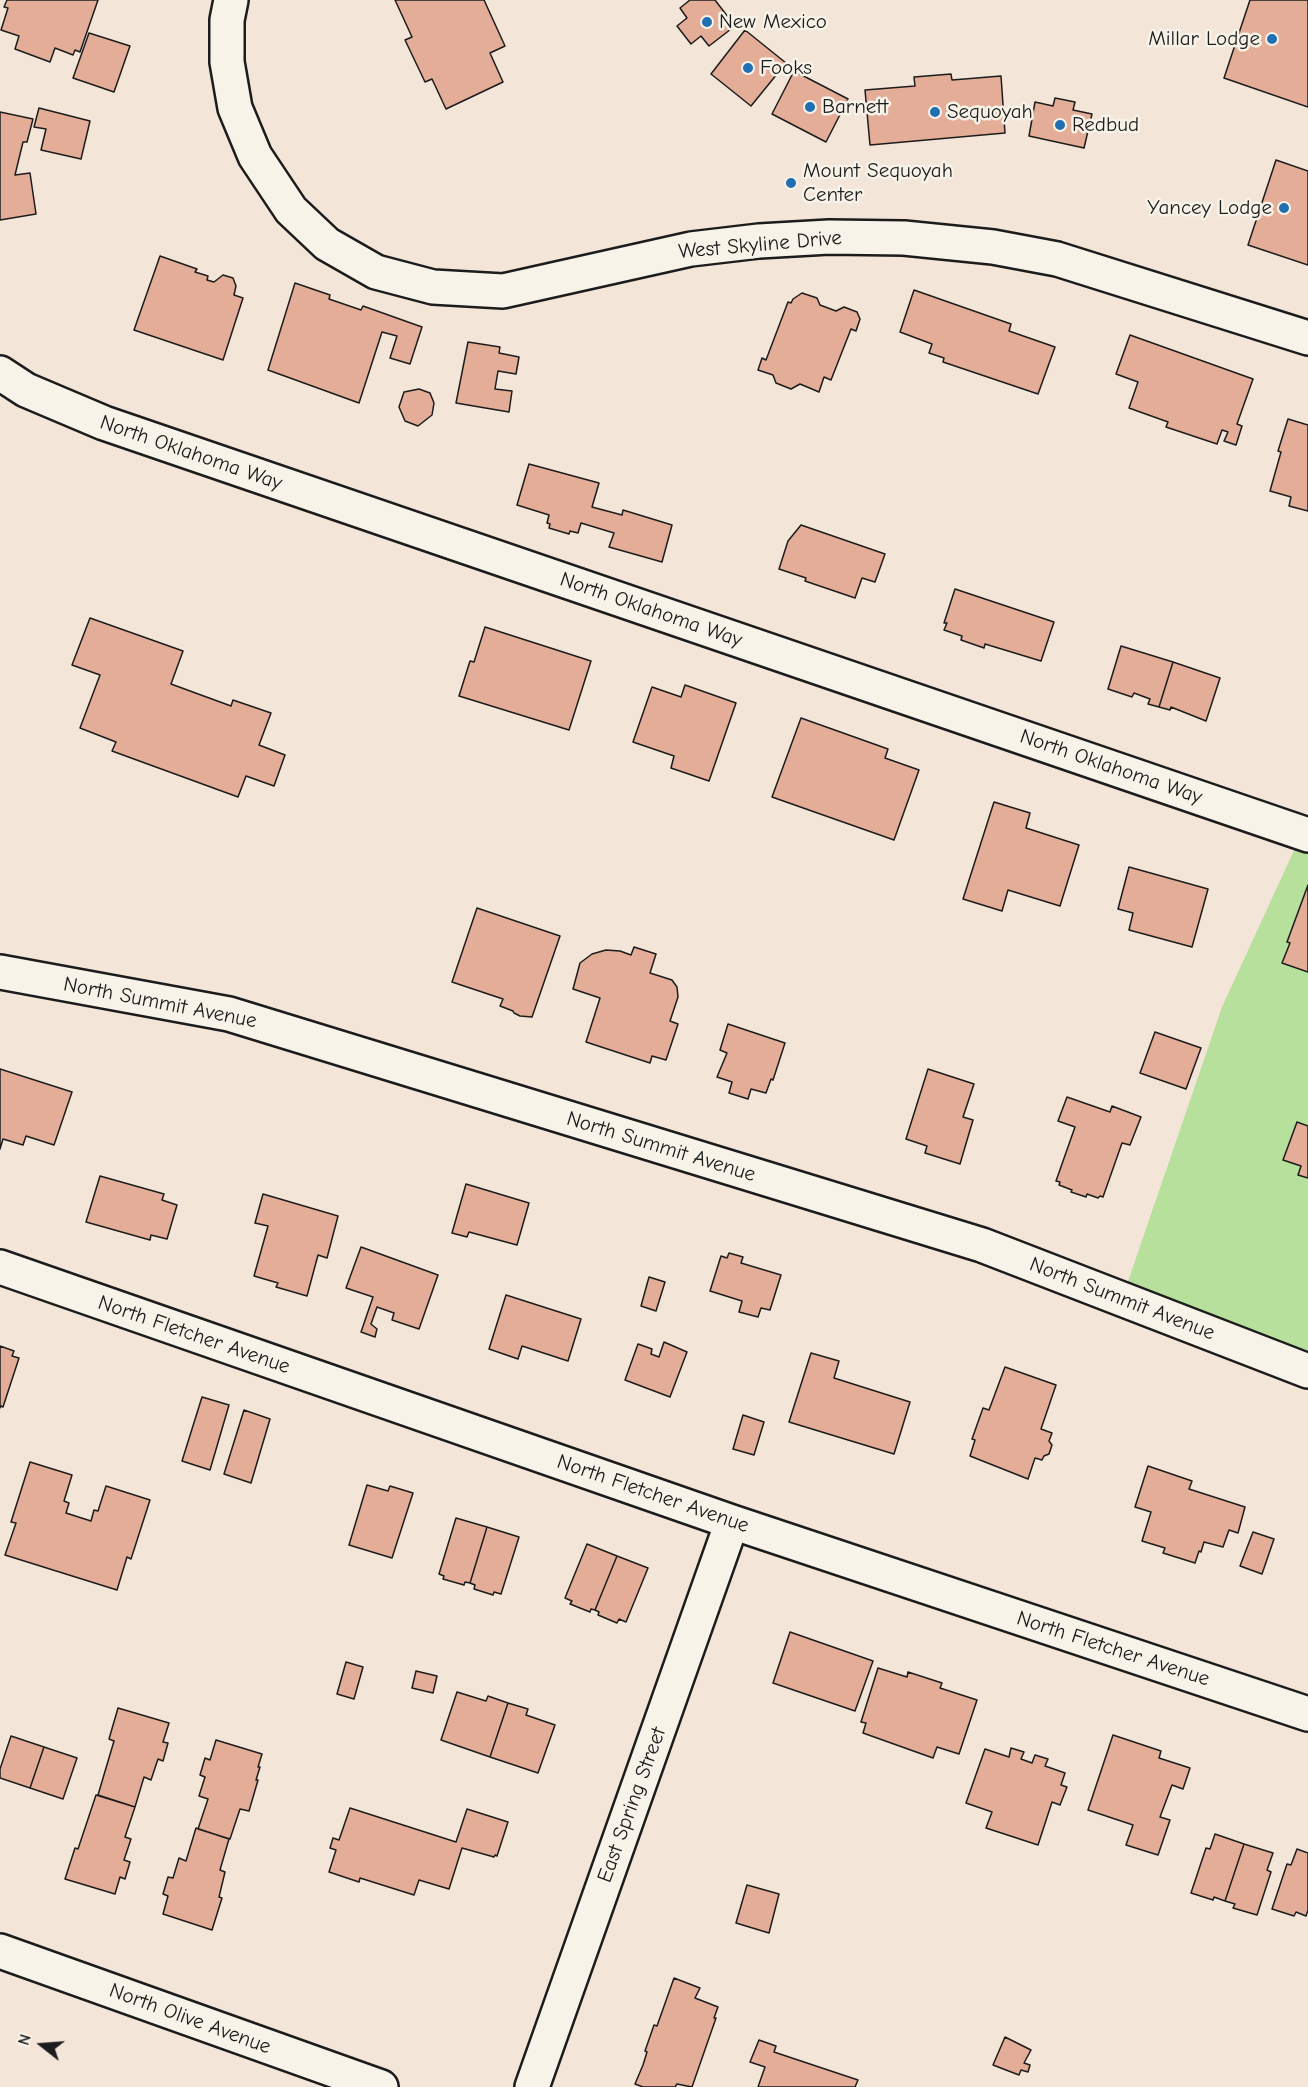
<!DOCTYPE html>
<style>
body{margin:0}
#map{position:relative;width:1308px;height:2087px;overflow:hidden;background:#f3e5d8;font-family:"Comic Neue",sans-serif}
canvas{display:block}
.north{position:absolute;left:12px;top:2015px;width:60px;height:60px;-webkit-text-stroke:4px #f7f3e8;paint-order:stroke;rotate:287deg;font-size:16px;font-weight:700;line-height:24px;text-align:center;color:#1c1c1c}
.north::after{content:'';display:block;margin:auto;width:21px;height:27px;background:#1c1c1c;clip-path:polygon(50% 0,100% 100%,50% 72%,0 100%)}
</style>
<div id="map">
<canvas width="1308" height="2087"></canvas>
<div class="north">N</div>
</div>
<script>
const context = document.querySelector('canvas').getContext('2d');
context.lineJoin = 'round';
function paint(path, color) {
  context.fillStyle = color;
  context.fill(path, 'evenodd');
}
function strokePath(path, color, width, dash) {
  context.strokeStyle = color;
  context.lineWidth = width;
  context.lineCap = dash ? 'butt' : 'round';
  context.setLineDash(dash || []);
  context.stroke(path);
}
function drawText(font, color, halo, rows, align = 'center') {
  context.font = font + ' "Comic Neue",sans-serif';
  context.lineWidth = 5;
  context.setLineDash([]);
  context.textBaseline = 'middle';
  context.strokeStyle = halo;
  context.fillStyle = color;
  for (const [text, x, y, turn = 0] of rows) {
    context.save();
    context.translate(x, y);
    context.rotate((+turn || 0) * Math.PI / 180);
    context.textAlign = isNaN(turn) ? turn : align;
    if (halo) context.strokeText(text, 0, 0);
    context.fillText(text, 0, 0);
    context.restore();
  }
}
paint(new Path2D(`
 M1302 833 1308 835V1371L1122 1299 1222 1007Z`), '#b7e09c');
const building = new Path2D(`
 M7 0H98L80 52 75 50 73 55 55 48 50 62 15 49 19 36 1 30 8 8 4 7Z
 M395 0H484L505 46 490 53 503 82 446 109 432 79 425 82 405 40 412 37Z
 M690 0H715L735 26 709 46 701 36 691 44 677 26 687 18 680 8Z
 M1250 0H1308V107L1224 78Z
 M745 30 786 63 751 106 711 74Z
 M89 33 130 46 114 92 73 78Z
 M794 71 848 99 826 142 772 114Z
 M951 74 952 80 1001 76 1005 133 870 145 865 90 915 86 914 77Z
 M1055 98 1075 102 1073 110 1092 114 1084 148 1029 136 1035 102 1053 106Z
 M39 108 90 121 81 159 41 150 46 129 34 127Z
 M0 112 33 119 27 142H23L15 175 30 173 36 214 0 220Z
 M1276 160 1308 171V265L1248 245Z
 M160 256 197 269 195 272 208 276 207 280 214 282 223 275 233 278 236 286 234 295 243 298 223 360 134 330Z
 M295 283 330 295 329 299 361 310 363 306 422 327 410 364 390 358 397 336 382 332 359 403 268 370Z
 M914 290 1011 324 1009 331 1055 347 1038 394 943 362 944 358 929 353 932 344 900 332Z
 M802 293 817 298 820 305 836 311 844 307 857 312 860 319 856 331 851 329 831 380 824 377 819 392 800 384 791 389 776 383 773 375 758 370 762 358 766 360 788 302 791 303 793 299Z
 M1130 335 1253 379 1237 424 1242 426 1236 445 1224 441 1228 432 1222 430 1217 444 1166 427 1168 422 1129 408 1138 382 1116 374Z
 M468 342 500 347 499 353 519 357 516 374 498 371 495 389 512 391 509 412 456 403Z
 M419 389 430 393 434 403 432 415 418 426 405 421 399 407 404 392Z
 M1288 419 1308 425V511L1289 506 1291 497 1270 491 1281 452 1278 451Z
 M529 464 599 483 592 507 622 515 623 510 672 525 662 562 609 547 614 533 581 523 578 533 570 531 569 534 549 528 550 524 547 523 549 515 517 505Z
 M801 525 885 554 875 582 862 578 855 598 805 581 806 578 779 569 788 541Z
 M955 589 1054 622 1041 661 985 644 984 648 961 640 962 636 944 630 947 623H944Z
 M90 618 183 651 171 684 231 706 233 700 271 713 259 745 285 755 274 786 246 776 238 797 112 751 116 742 80 728 100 675 72 665Z
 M485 627 591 661 569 730 459 696 470 661 474 662Z
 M1121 646 1173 662 1159 707 1148 704 1150 699 1134 693 1132 697 1108 689Z
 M1173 662 1220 678 1206 721 1171 707 1170 710 1159 707Z
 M685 685 736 703 709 781 671 768 674 756 633 742 652 687 681 697Z
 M801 718 888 749 885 758 919 770 894 840 772 797Z
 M994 802 1030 813 1026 828 1079 845 1060 906 1008 890 1002 911 963 899Z
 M1129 867 1208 889 1192 947 1129 930 1133 913 1118 909Z
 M1308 885V972L1282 963 1290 943 1287 942Z
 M477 908 560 936 532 1017 520 1016 514 1013 513 1011 500 1006 503 999 452 982Z
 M634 947 656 954 650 973 672 980 677 987 678 997 670 1021 678 1024 666 1060 652 1056 650 1063 586 1042 600 998 573 989 580 963 592 954 606 950 620 951 631 955Z
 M728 1024 785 1043 773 1080 771 1079 766 1093 751 1089 748 1099 729 1093 732 1082 717 1077 727 1053 720 1050Z
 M1155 1032 1201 1048 1186 1089 1140 1073Z
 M0 1069 72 1092 54 1145 26 1136 23 1145 3 1139 0 1149Z
 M928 1069 974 1084 963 1117 973 1120 960 1164 925 1153 927 1146 906 1139Z
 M1067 1097 1110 1112 1112 1106 1141 1117 1130 1145 1122 1143 1103 1197 1100 1196 1098 1198 1087 1194 1086 1197 1071 1192 1072 1190 1059 1185 1060 1182 1056 1181 1075 1127 1058 1121Z
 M1297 1122 1308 1126V1178L1298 1175 1301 1166 1283 1160Z
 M100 1176 164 1194 162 1200 177 1205 167 1239 151 1235 150 1240 86 1222Z
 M466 1184 529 1203 517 1245 469 1232 467 1237 452 1233Z
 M263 1194 338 1216 327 1258 318 1255 307 1296 276 1287 278 1283 254 1276 268 1226 255 1223Z
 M361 1247 438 1275 419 1329 392 1320 394 1313 377 1307 371 1324 377 1329 375 1337 361 1332 373 1297 346 1288Z
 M729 1253 743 1257 741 1263 781 1275 770 1310 761 1308 758 1317 739 1312 742 1301 710 1291 721 1256 727 1258Z
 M649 1277 665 1282 656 1311 641 1306Z
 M506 1295 581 1319 568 1361 522 1346 518 1359 489 1349Z
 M664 1342 687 1352 670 1397 625 1380 638 1344 652 1349 651 1354 659 1357Z
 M0 1346 14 1351 12 1356 19 1358 3 1407 1 1406 0 1408Z
 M811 1353 839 1361 834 1378 910 1402 894 1454 789 1422Z
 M1005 1367 1056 1385 1041 1429 1052 1433 1049 1441 1052 1445 1049 1454 1044 1456 1042 1460 1035 1458 1028 1479 970 1456 975 1440 972 1439 983 1408 989 1410Z
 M202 1397 229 1405 210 1470 182 1461Z
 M244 1410 270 1419 251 1483 224 1474Z
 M743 1415 764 1422 754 1455 733 1449Z
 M30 1462 72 1475 64 1501 69 1503 66 1513 91 1521 94 1510 98 1511 106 1486 150 1500 131 1559 127 1557 117 1590 5 1555 16 1523 11 1522Z
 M1148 1466 1192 1481 1189 1489 1245 1507 1238 1533 1229 1530 1223 1547 1204 1542 1201 1552 1199 1551 1195 1563 1163 1553 1165 1548 1142 1541 1151 1512 1135 1507Z
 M367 1485 388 1491 390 1486 413 1493 392 1558 349 1545Z
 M456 1518 487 1527 470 1583 465 1582 464 1585 443 1579 444 1576 439 1574Z
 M487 1527 519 1537 501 1594 494 1592 493 1595 474 1589 475 1585 470 1583Z
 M1253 1532 1274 1539 1262 1574 1240 1566Z
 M587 1544 617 1556 595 1610 591 1609 590 1612 570 1604 572 1601 565 1598Z
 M617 1556 648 1568 626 1622 619 1619 617 1623 598 1615 599 1612 595 1610Z
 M790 1632 873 1661 855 1711 773 1683Z
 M346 1662 363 1667 354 1699 337 1694Z
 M878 1668 907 1677 908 1672 942 1683 940 1688 977 1700 959 1754 937 1747 933 1758 863 1733 866 1723 861 1722Z
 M416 1671 437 1676 433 1693 412 1688Z
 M457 1692 486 1701 488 1696 508 1703 490 1757 441 1740Z
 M508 1703 528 1709 526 1715 555 1725 538 1773 490 1757Z
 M118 1708 169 1723 163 1742 168 1743 163 1761 158 1759 151 1780 144 1777 135 1807 98 1795 114 1741 109 1739Z
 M1113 1735 1161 1751 1159 1758 1190 1768 1183 1789 1172 1785 1160 1817 1170 1820 1158 1855 1126 1845 1133 1825 1088 1810Z
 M11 1736 44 1747 30 1788 0 1778V1769Z
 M216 1740 262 1754 258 1767H260L256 1780H258L249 1811 240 1809 230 1839 198 1829 208 1799 199 1796 205 1777 200 1775 205 1758 210 1760Z
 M44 1747 77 1758 63 1799 30 1788Z
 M1011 1748 1024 1752 1021 1759 1032 1763 1035 1755 1048 1759 1045 1766 1065 1773 1061 1785 1067 1787 1060 1805 1052 1802 1038 1845 986 1828 992 1812 966 1803 985 1749 1009 1757Z
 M96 1795 135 1807 125 1837 131 1839 124 1860 130 1862 125 1879 120 1877 115 1894 65 1879 75 1848 78 1849Z
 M350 1808 456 1842 467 1809 508 1822 497 1856 495 1855 494 1857 462 1848 449 1889 419 1880 414 1895 360 1878 359 1882 329 1872 336 1850 330 1848 333 1838 339 1840Z
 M196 1828 229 1839 220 1870 225 1872 219 1897 222 1898 212 1930 163 1914 168 1896 163 1894 168 1877 173 1878 179 1858 186 1861Z
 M1215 1834 1244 1844 1225 1901 1214 1897 1213 1900 1191 1893 1206 1848 1210 1849Z
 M1244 1844 1273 1853 1267 1870 1271 1872 1257 1915 1233 1908 1235 1904 1225 1901Z
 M1297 1849 1308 1853V1910L1306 1916 1296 1912 1294 1916 1272 1909 1287 1864 1291 1865Z
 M747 1885 779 1894 769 1933 736 1923Z
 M674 1978 700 1988 695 1998 718 2007 714 2018H716L692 2087 677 2084 675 2087H643L635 2084 643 2065 647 2052 645 2051 654 2025 657 2026Z
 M1005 2037 1031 2050 1024 2063 1030 2065 1028 2072 1021 2070 1019 2075 993 2065Z
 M759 2040 776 2046 774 2052 858 2080 855 2087H758L765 2067 750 2062Z`);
paint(building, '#e3ad98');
strokePath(building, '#1c1c1c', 1.5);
const street = new Path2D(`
 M231 0 227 20V62L235 108 255 156 291 210 327 244 376 272 433 287 503 291 691 249 759 241 829 237 904 238 993 247 1057 259 1308 338
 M0 373 26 390 104 423 1308 835
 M0 972 229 1014 982 1245 1308 1371
 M0 1267 732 1522 1308 1714
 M0 1951 381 2087
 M532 2087 732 1522`);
strokePath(street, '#1c1c1c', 38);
strokePath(street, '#f7f3e8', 33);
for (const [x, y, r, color] of [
 [707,22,6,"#1f6fb2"],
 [1272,39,6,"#1f6fb2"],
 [748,68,6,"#1f6fb2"],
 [810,107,6,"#1f6fb2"],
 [935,112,6,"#1f6fb2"],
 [1060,125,6,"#1f6fb2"],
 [791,183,6,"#1f6fb2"],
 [1284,208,6,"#1f6fb2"]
]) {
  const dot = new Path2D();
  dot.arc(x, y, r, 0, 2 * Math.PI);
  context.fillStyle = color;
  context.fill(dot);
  strokePath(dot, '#f7f3e8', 2);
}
drawText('21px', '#1c1c1c', '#f7f3e8', [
 ["New Mexico",719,22],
 ["Millar Lodge",1260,39,"right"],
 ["Fooks",760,68],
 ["Barnett",822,107],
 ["Sequoyah",947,112],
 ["Redbud",1072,125],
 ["Mount Sequoyah",803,171],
 ["Center",803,195],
 ["Yancey Lodge",1272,208,"right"]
], 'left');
drawText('21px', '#1c1c1c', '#f7f3e8', [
 ["West Skyline Drive",760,245,-5],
 ["North Oklahoma Way",191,453,19],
 ["North Oklahoma Way",651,610,19],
 ["North Oklahoma Way",1111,767,19],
 ["North Summit Avenue",160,1003,11],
 ["North Summit Avenue",661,1147,17],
 ["North Summit Avenue",1122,1299,21],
 ["North Fletcher Avenue",194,1335,19],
 ["North Fletcher Avenue",653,1494,19],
 ["North Fletcher Avenue",1113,1649,18],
 ["East Spring Street",632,1805,-70],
 ["North Olive Avenue",190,2019,20]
]);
</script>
